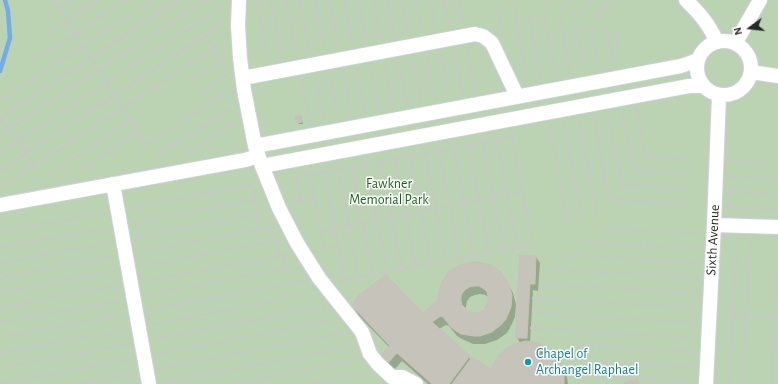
<!DOCTYPE html>
<style>
body{margin:0}
#map{position:relative;width:778px;height:384px;overflow:hidden;background:#eae7da;font-family:"Alegreya Sans",sans-serif}
canvas{display:block}
.north{position:absolute;left:730px;top:8px;width:40px;height:40px;-webkit-text-stroke:3px #fff;paint-order:stroke;rotate:255deg;font-size:11px;font-weight:700;line-height:16px;text-align:center;color:#282828}
.north::after{content:'';display:block;margin:auto;width:14px;height:18px;background:#282828;clip-path:polygon(50% 0,100% 100%,50% 72%,0 100%)}
</style>
<div id="map">
<canvas width="778" height="384"></canvas>
<div class="north">N</div>
</div>
<script>
const context = document.querySelector('canvas').getContext('2d');
context.lineJoin = 'round';
function paint(path, color) {
  context.fillStyle = color;
  context.fill(path, 'evenodd');
}
function strokePath(path, color, width, dash) {
  context.strokeStyle = color;
  context.lineWidth = width;
  context.lineCap = dash ? 'butt' : 'round';
  context.setLineDash(dash || []);
  context.stroke(path);
}
function drawText(font, color, halo, rows, align = 'center') {
  context.font = font + ' "Alegreya Sans",sans-serif';
  context.lineWidth = 3;
  context.setLineDash([]);
  context.textBaseline = 'middle';
  context.strokeStyle = halo;
  context.fillStyle = color;
  for (const [text, x, y, turn = 0] of rows) {
    context.save();
    context.translate(x, y);
    context.rotate((+turn || 0) * Math.PI / 180);
    context.textAlign = isNaN(turn) ? turn : align;
    if (halo) context.strokeText(text, 0, 0);
    context.fillText(text, 0, 0);
    context.restore();
  }
}
paint(new Path2D(`
 M0 0H778V384H0Z`), '#bbd3b2');
paint(new Path2D(`
 M301 117 303 124H299L298 122Z
 M536 257 540 263 538 291 533 290 530 343 541 345 546 353 557 358 567 377 568 384H428L402 361 393 371 386 364 381 355 390 348 358 315 353 306 423 315 439 300 440 288 507 283 513 293 516 304 515 317 510 328 507 333 497 340 485 344H473L462 339 457 336 449 326 446 325 439 329 469 357 471 360 491 370 520 343 517 337ZM480 294 485 295 489 297V302L485 311 476 314 467 312 465 311 467 301 470 297 475 295Z`), '#0003');
strokePath(new Path2D(`
 M0 71 10 38 8 11 5 0`), '#71ade8', 4.5);
const building = new Path2D(`
 M301 116 302 122 297 123 295 117Z
 M520 255 536 256 535 284H530L527 338H516Z
 M472 262H478L491 265 501 272 508 283 512 295 511 307 506 319 502 324 492 332 480 336H474L461 334 456 331 451 327 443 317 441 316 432 322 470 356 449 384H432L397 353 388 363 380 355 390 346 352 306 358 296 386 275 423 313 438 300V294L442 282 449 271 460 265ZM475 286H479L484 289 487 292 488 297V302L484 310 480 312 472 313 468 311 462 305 461 301V296L463 292 466 289 470 287Z
 M526 341 534 342 542 344 537 358 540 360 548 348 555 354 560 361 563 368 564 374V384H452L472 357 491 369 498 356 507 348 515 344Z
 M638 380 639 384H623L626 382Z`);
paint(building, '#c5c3ba');
strokePath(building, '#c5c3b4', 1);
const minor = new Path2D(`
 M239 0 238 26 240 58 244 90 255 146 262 166 279 208 297 243 319 278 362 332 370 354 378 364 392 377H402L416 384
 M686 0C700 14 709 24 717 42
 M697 68a27 27 0 1 1 54 0a27 27 0 1 1-54 0Z
 M736 42 760 0
 M751 72 778 76
 M243 78 475 34 483 36 492 43 517 96
 M255 146 681 66 698 60
 M262 166 689 86H703
 M113 184 149 384
 M0 205 245 160 258 156
 M714 225 778 227
 M706 384 714 225 719 95`);
strokePath(minor, '#d0d0e1', 16);
strokePath(new Path2D(`
 M54 0 147 144
 M257 0 268 59
 M271 0 282 56
 M286 0 296 53
 M300 0 310 53
 M315 0 324 48
 M329 0 338 47
 M344 0 352 43
 M359 0 366 41
 M373 0 380 39
 M387 0 394 36
 M402 0 408 33
 M416 0 422 31
 M430 0 436 28
 M444 0 449 26
 M459 0 463 23
 M545 6 551 0
 M60 8 72 0
 M514 8 527 80
 M498 11 502 34
 M561 11 572 0
 M582 11 592 0
 M529 16 541 77
 M544 17 556 74
 M596 17 612 0
 M561 20 570 71
 M576 25 584 68
 M592 29 599 66
 M607 29 614 64
 M50 32 99 0
 M206 36 221 61
 M618 36 619 49
 M468 50 476 92
 M454 52 463 94
 M441 55 448 97
 M427 57 435 100
 M35 60 126 0
 M413 60 421 102
 M399 62 407 105
 M385 65 393 107
 M371 68 379 110
 M357 70 365 112
 M344 73 351 115
 M330 75 338 117
 M316 78 324 120
 M192 80 224 59
 M302 80 310 122
 M200 93 227 75
 M6 97 153 0
 M637 109 646 157 685 159
 M623 112 633 165 639 171 692 174
 M608 114 622 185 691 189
 M0 117 19 141 36 169
 M594 117 608 197 622 201 690 204
 M0 118 179 0
 M579 121 597 214
 M564 122 582 218
 M550 125 568 223
 M0 135 206 0
 M497 139 518 248
 M483 142 504 251
 M469 145 489 254
 M454 147 474 256
 M141 149 230 90
 M439 150 460 259
 M0 153 222 7
 M425 153 446 262
 M186 155 235 123
 M157 156 232 108
 M410 156 431 265
 M395 159 416 267
 M381 161 402 270
 M729 161 778 164
 M366 164 388 273
 M352 167 373 276
 M338 169 359 278
 M0 171 223 24
 M81 171 139 132
 M324 171 345 281
 M50 175 132 120
 M310 175 324 249 338 246
 M728 176 778 179
 M6 185 223 42
 M729 192 778 194
 M301 201 296 177 512 137
 M292 203 315 198
 M727 207 778 209
 M131 208 252 185 260 229
 M134 223 261 199
 M271 227 273 242
 M599 228 700 234
 M321 231 522 192
 M0 232 105 213
 M136 238 257 214
 M277 241 279 256
 M580 242 699 249
 M0 247 108 228
 M139 252 273 227
 M284 255 286 269
 M566 255 700 263
 M0 263 109 243
 M142 266 281 240
 M550 269 699 278
 M0 278 112 257
 M144 281 288 255
 M340 281 533 245 511 133
 M542 284 698 293
 M0 293 115 271
 M147 295 286 269 291 267
 M532 298 696 308
 M0 308 118 286
 M149 310 304 281
 M532 313 697 323
 M733 316 778 318
 M0 323 120 301
 M152 325 302 295
 M530 328 695 338
 M7 336 123 315
 M155 339 325 307
 M577 345 695 352
 M0 353 125 330
 M158 354 332 321
 M579 360 694 367
 M11 366 129 344
 M159 369 345 333
 M580 375 694 381
 M163 383 352 346
 M0 384 131 359
 M78 384 134 374
 M233 384 357 360
 M312 384 368 373
 M729 384 737 239
 M743 384 751 239
 M771 384 778 267`), '#c7c7c7', 2.5, [3, 2]);
strokePath(minor, '#fff', 14);
for (const [x, y, r, color] of [
 [528,362,4,"#0f9aa8"]
]) {
  const dot = new Path2D();
  dot.arc(x, y, r, 0, 2 * Math.PI);
  context.fillStyle = color;
  context.fill(dot);
  strokePath(dot, '#fff', 1.5);
}
drawText('14px', '#1c611e', '#fff', [
 ["Fawkner",389,184],
 ["Memorial Park",389,200]
]);
drawText('14px', '#282828', '#fff', [
 ["Sixth Avenue",713,240,-87]
]);
drawText('14px', '#0d838f', '#fff', [
 ["Chapel of",536,354],
 ["Archangel Raphael",536,370]
], 'left');
</script>
